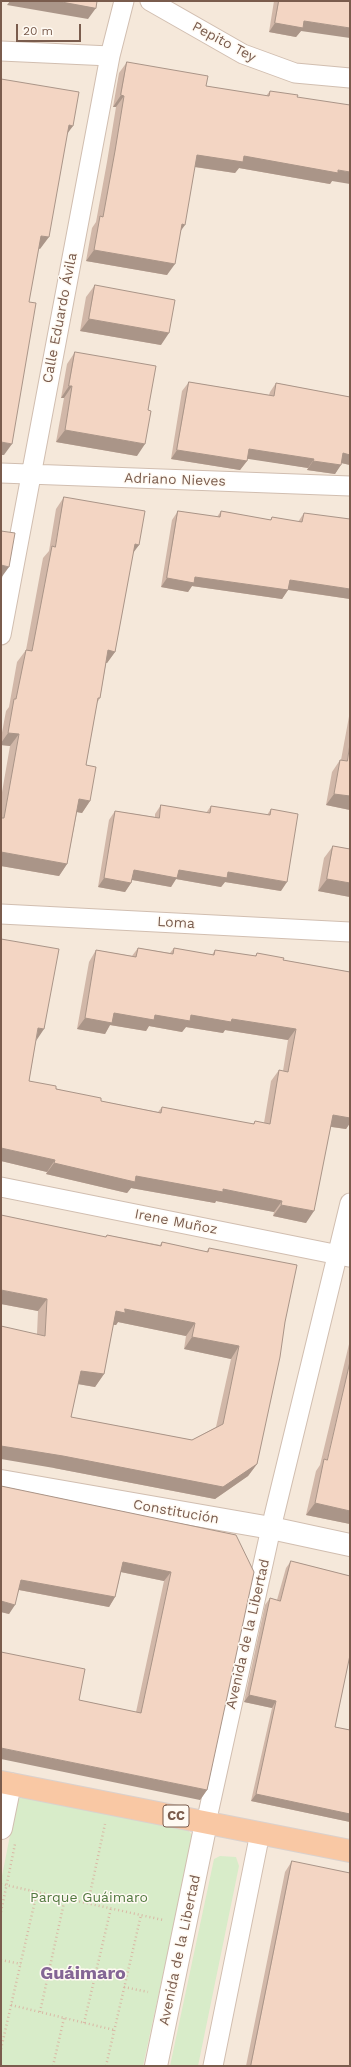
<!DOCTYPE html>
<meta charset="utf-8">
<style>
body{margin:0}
#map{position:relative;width:351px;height:2067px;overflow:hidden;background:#fdf6ec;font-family:"Work Sans",sans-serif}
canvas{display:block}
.frame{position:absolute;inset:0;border:2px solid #7a5c4d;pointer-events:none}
.scale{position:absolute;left:16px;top:24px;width:65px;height:18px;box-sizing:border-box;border:2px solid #7a5c4d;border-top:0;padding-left:5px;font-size:12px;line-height:14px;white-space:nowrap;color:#7a5c4d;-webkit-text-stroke:3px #fffaf3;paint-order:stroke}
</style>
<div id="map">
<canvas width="351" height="2067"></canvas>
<div class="frame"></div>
<div class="scale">20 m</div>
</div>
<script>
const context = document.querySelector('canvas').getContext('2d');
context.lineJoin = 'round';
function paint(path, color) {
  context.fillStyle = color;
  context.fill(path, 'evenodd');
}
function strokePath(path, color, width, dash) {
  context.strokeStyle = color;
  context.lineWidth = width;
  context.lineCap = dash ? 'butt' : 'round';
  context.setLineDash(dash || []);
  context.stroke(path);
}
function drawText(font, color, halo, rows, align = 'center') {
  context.font = font + ' "Work Sans",sans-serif';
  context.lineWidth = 3;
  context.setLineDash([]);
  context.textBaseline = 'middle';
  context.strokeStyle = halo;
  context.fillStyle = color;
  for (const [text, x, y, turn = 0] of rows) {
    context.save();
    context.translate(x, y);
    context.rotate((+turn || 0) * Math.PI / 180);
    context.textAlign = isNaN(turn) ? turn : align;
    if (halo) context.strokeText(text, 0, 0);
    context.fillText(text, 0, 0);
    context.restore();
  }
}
paint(new Path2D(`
 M1 1H350V2066H1Z`), '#f5e8da');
paint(new Path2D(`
 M25 1795 185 1827 193 1836 143 2066H1V1881L17 1800Z
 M220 1856 236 1857 239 1866 198 2066H170L214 1859Z`), '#d8ecc9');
const minor = new Path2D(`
 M150 1 243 54 295 73 350 78
 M1 51 110 56
 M1 473 350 486
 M1 635 110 56 124 1
 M1 914 350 932
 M1 1187 349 1257
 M206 1823 271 1528 350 1203
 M213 2066 260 1833`);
const tertiary = new Path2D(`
 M1 1481 271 1528 350 1545
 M1 1828 10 1784
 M156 2066 206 1823`);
const trunk = new Path2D(`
 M1 1782 350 1851`);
strokePath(minor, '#d1beb0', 21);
strokePath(tertiary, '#d1beb0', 24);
strokePath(trunk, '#dad1cd', 24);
strokePath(new Path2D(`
 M1 1884 163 1920
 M88 1903 105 1824
 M1 1912 15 1844
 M1 1960 21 1964
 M124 1987 148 1992
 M11 2005 114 2030
 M40 2012 65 1898
 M84 2023 111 1908
 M1 2049 37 1892
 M53 2066 64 2018
 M106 2066 141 1915`), '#d9b8a5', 2.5, [1, 3]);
strokePath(minor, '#fff', 19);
strokePath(tertiary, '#fff', 22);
strokePath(trunk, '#f9c8a4', 22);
paint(new Path2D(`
 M274 1H350L301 31 296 37 269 32Z
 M127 62 206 86 266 96 270 91 297 97 332 181 330 184 239 168 235 173 194 167 181 230 167 275 86 261 92 228 96 222 107 162 116 107H113L119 73Z
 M95 285 161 345 80 331 86 297Z
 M75 352 137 456 56 442 64 398H61L67 364Z
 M189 382 269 395 270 392 276 383 350 397V465L341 463 335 474 307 470 308 468 247 458V461L240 470 171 459 182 391Z
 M64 497 139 545 133 552 115 652 107 663H106L100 698 97 703 86 765 90 801 82 813 77 812 67 864 59 876 1 866V798L10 746 1 745V738L6 711 9 707 17 662 26 650 43 558 49 551 56 509Z
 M178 511 217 517 221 511 270 520 272 517 298 522 304 513 350 599 288 590 282 599 192 586 188 592 161 587 172 520Z
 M350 711V810L326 805 332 772 340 760H341Z
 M161 805 206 813 211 806 267 815 271 809 281 891 225 882 221 887 176 879 171 887 132 880 131 883 125 892 98 887 109 820 115 811 155 817V814Z
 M333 846 350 849V897L318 891 324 858Z
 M138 948 170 953 174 948 212 955 215 950 255 956 257 953 283 960 350 972V1123L346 1129 331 1127 306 1223 273 1216 274 1212 216 1201 215 1203 131 1188 127 1193 46 1174 47 1172 1 1161 36 1040 29 1081 101 1101 158 1112 162 1107 253 1124 255 1121 264 1123 271 1081 279 1070 283 1071 288 1040 225 1030 223 1033 186 1027 182 1032 149 1026 146 1031 110 1025 105 1034 77 1029 89 962 96 950 132 956Z
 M107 1235 160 1245 162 1242 206 1252 209 1248 285 1322 257 1464 248 1476 215 1499 54 1468 37 1334 38 1311 1 1304 105 1237ZM118 1322 186 1336 184 1349 231 1359 216 1427 192 1440 71 1417 78 1384 95 1387 104 1374 113 1325H116Z
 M350 1340V1524L306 1515 316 1471 320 1465Z
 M1 1486 236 1535 207 1790 200 1800 79 1700 136 1712 164 1581 121 1572 115 1597 109 1607 19 1590 9 1614 1 1612Z
 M291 1561 350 1576V1659H349L335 1727 350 1730V1822L251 1801 272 1708 244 1702 265 1605 270 1598 277 1600 286 1568Z
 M292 1861 350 2066H246L285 1872Z`), '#d1b7a8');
paint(new Path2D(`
 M10 1H57L96 8 88 19 7 5Z
 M304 21 350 28V38L301 31 296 37 269 32 275 23Z
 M121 95 124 96 116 107H113Z
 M69 125 73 126 64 138Z
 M197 155 244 156 350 172V184L332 181 330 184 239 168 235 173 189 166Z
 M182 224 185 225 177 236Z
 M41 236 49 237 40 249 33 247Z
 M94 250 175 264 167 275 86 261Z
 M89 319 169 333 161 345 80 331Z
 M69 386H72L64 398H61Z
 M65 430 145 444 137 456 56 442Z
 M1 442 12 444 4 455H1Z
 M249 449 314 459 308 468 242 458Z
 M177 450 247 461 240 470 171 459Z
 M343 453 350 455V465L337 462Z
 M313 461 341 465 335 474 307 470Z
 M135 544 139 545 130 557Z
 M1 565 9 567 1 578Z
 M195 577 288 590 282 599 192 586 188 592 161 587 167 578Z
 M290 580 350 589V599L283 589Z
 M108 650 115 652 107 663 100 662Z
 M8 733 19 734 10 746 1 745V743Z
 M334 794 350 796V810L326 805Z
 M79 799 90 801 82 813 71 811Z
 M1 852 67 864 59 876 1 866Z
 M134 870H179L228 872 287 882 281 891 225 882 221 887 176 879 171 887 127 879Z
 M104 878 131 883 125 892 98 887Z
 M327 879 350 883V897L318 891Z
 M114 1013 191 1015 232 1019 296 1029 288 1040 225 1030 223 1033 186 1027 182 1032 149 1026 146 1031 110 1025 105 1034 77 1029 85 1018Z
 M38 1028 44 1029 36 1041Z
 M333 1115 350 1118V1123L346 1129 326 1126Z
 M1 1148 55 1160 47 1172 1 1161Z
 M54 1163 136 1176 223 1189 282 1201 274 1212 216 1201 215 1203 131 1188 127 1193 46 1174Z
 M281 1205 314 1211 306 1223 273 1216Z
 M1 1290 47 1299 38 1311 1 1304Z
 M125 1309 195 1323 186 1336 118 1322 116 1325 107 1324 116 1311Z
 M192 1337 239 1346 231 1359 184 1349Z
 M81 1371 104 1374 95 1387 72 1383Z
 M1 1446 257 1464 248 1476 215 1499 54 1468 1 1459Z
 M315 1503 350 1511V1524L306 1515Z
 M123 1562 171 1572 164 1581 116 1571Z
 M21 1580 115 1597 109 1607 14 1589Z
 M1 1601 15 1605 9 1614 1 1612Z
 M249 1695 276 1701 272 1708 244 1702Z
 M1 1748 207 1790 200 1800 1 1759Z
 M256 1794 350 1814V1822L251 1801Z`), '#aa9588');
const building = new Path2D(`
 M57 1H97L96 8Z
 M279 1H350V28L304 21 303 28 275 23Z
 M127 62 208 76 206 86 269 96 270 91 298 95 297 97 350 105V172L338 170V173L244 156 243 162 197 155 185 225 182 224 175 264 94 250 100 216 103 217 115 151 124 96 121 95Z
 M1 79 79 92 73 126 69 125 49 237 41 236 29 302 36 303 12 444 1 442Z
 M95 285 175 300 169 333 89 319Z
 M75 352 156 366 148 410 151 411 145 444 65 430 72 386H69Z
 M189 382 274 396 276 383 350 397V455L343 453 341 465 313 461 314 459 249 449 247 461 177 450Z
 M64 497 145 511 139 545 135 544 115 652 108 650 100 698H98L86 765 96 767 90 801 79 799 67 864 1 852V818H4L19 734 8 733 14 699H16L26 650 32 651 52 546 55 547Z
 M178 511 220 517 221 511 271 520 272 517 302 522 304 513 350 519V589L290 580 288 590 195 577 194 583 167 578Z
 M1 531 15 533 9 567 1 565Z
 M350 744V796L334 794 340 760 347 761Z
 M161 805 210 813 211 806 270 815 271 809 298 814 287 882 228 872 227 878 179 870 177 878 134 870 131 883 104 878 115 811 159 818Z
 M333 846 350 849V883L327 879Z
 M1 939 59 949 44 1029 38 1028 29 1081 56 1086V1089L101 1098V1101L161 1113 162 1107 254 1124 255 1121 270 1124 279 1070 288 1072 296 1029 232 1019 231 1022 191 1015 190 1021 155 1015 154 1020 114 1013 112 1023 85 1018 96 950 136 957 138 948 173 954 174 948 214 955 215 950 256 956 257 953 284 958 283 960 350 972V1118L333 1115 314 1211 281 1205 282 1201 223 1189V1192L136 1176 135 1182 54 1163 55 1160 1 1148Z
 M1 1215 106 1237 107 1235 161 1246 162 1242 208 1252 209 1248 297 1265 285 1322 280 1357 257 1464 223 1487 63 1456 1 1446V1326L45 1336 47 1299 1 1290ZM125 1309 195 1323 192 1337 239 1346 223 1424 192 1440 71 1417 81 1371 104 1374 116 1311 125 1313Z
 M350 1362V1511L315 1503 324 1459 327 1460Z
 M1 1486 236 1535 254 1572 207 1790 1 1748V1652L85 1669 79 1700 141 1713 171 1572 123 1562 115 1597 21 1580 15 1605 1 1601Z
 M291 1561 350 1576V1655L335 1727 350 1730V1814L256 1794 276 1701 249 1695 270 1598 280 1601Z
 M292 1861 350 1873V2066H251Z`);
paint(building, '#f3d5c3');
strokePath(building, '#aa9588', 1);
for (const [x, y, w] of [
 [176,1816,26]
]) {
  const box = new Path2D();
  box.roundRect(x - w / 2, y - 11, w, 22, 3);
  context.fillStyle = '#fffaf3';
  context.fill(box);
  strokePath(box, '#7a5c4d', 1);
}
drawText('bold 13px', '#7a5c4d', null, [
 ["CC",176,1816]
]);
drawText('14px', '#7a5c4d', '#fffaf3', [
 ["Pepito Tey",224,42,28],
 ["Calle Eduardo Ávila",60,318,-79],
 ["Adriano Nieves",175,480,2],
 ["Loma",176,923,3],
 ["Irene Muñoz",176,1222,11],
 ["Constitución",176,1512,10],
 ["Avenida de la Libertad",248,1634,-77],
 ["Avenida de la Libertad",180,1950,-78]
]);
drawText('14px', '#537a41', '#fffaf3', [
 ["Parque Guáimaro",89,1898]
]);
drawText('bold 18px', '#846695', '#fffaf3', [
 ["Guáimaro",83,1974]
]);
</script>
